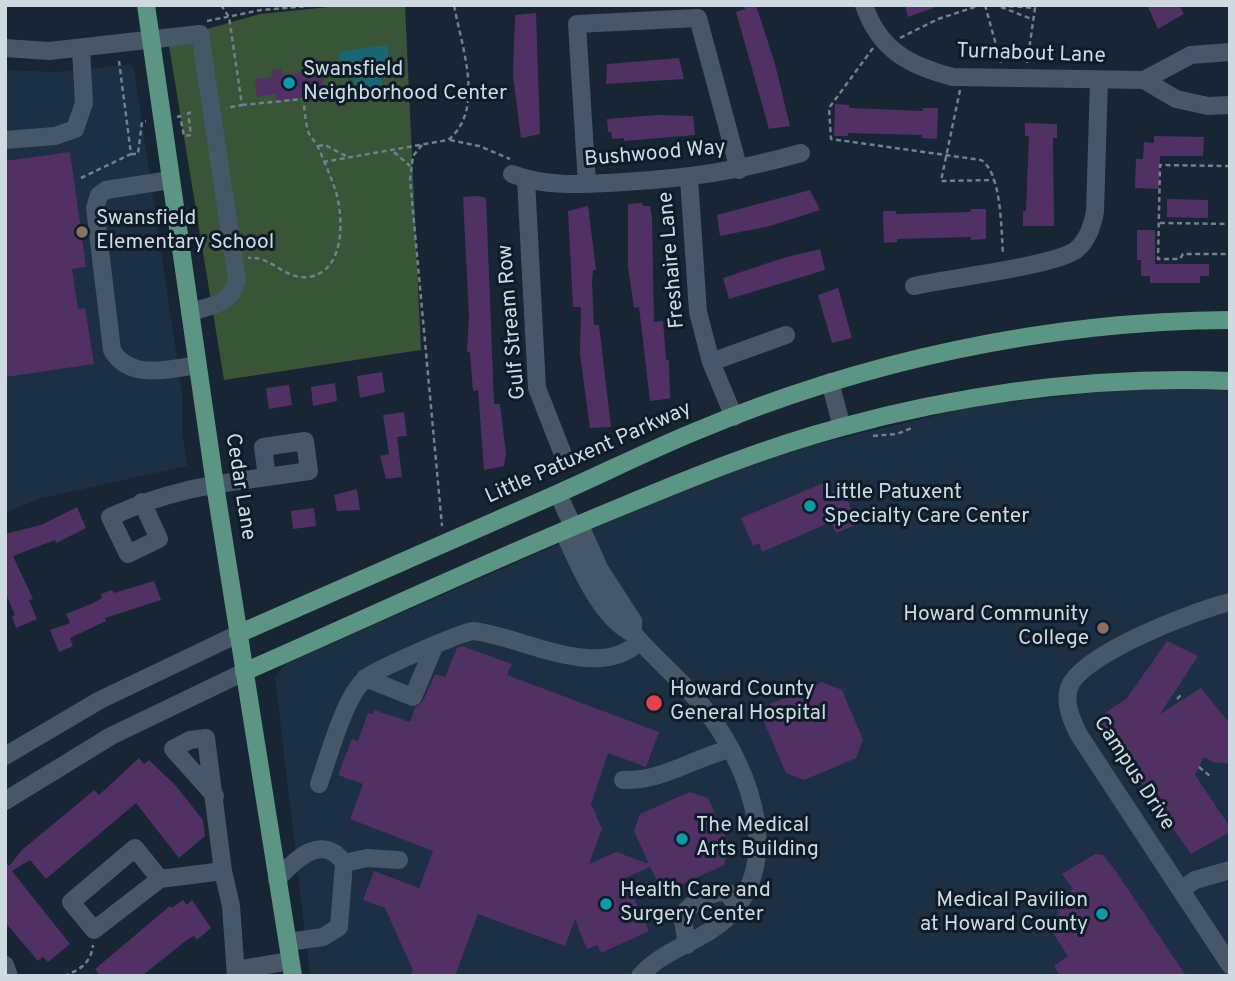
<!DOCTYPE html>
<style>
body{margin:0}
#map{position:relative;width:1235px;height:981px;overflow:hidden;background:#172534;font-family:Overpass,sans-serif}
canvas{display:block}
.frame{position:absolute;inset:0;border:7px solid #cfd9e2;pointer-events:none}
</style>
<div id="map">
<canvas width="1235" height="981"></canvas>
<div class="frame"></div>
</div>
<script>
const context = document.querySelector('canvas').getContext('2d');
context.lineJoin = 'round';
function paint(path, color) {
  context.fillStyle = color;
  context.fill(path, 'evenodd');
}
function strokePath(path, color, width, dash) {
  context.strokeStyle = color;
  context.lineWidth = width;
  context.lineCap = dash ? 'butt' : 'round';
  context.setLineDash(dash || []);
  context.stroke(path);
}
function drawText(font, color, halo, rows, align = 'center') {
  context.font = font + ' Overpass,sans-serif';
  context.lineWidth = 6;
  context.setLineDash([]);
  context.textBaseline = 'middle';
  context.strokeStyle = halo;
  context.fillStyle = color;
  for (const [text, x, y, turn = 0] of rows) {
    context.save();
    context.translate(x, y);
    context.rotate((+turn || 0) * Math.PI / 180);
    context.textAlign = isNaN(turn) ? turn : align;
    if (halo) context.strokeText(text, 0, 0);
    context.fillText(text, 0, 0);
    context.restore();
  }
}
paint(new Path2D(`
 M130 64 134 69 182 392V432L187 466 38 499 5 513V70L57 72Z
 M1230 389V976H310L275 677 287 663 709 478 796 449 975 406 1118 390Z`), '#1c2f43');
paint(new Path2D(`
 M349 5H405L421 350 224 380 168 40 260 14Z`), '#395437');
paint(new Path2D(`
 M387 45 391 71 381 73 383 90 356 95 354 78 343 79 339 52Z`), '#196772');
paint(new Path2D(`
 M744 5H756L775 64 790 126 769 129 736 12 745 9Z
 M905 5H936V7L908 17Z
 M1147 5H1179L1184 14 1158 29Z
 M536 13 540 134 521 138 513 75 515 15Z
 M679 58 684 79 606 84 607 64Z
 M320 64 324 87 314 88 315 96 277 101 276 94 257 97 255 79 272 77 271 70 281 68 282 75 305 72V67Z
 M835 104 849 105V108L923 111V108H938L937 139 922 138V135L848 133V136H834Z
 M658 115 693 116 695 135 624 141V138L612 139 611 132H608L607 119Z
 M1025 123 1057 124V138H1053L1054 226H1023V211H1026L1029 136H1025Z
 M1154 136 1204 137 1203 156H1160L1159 189 1135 188 1136 159H1143L1144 142 1154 143Z
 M70 152 86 267 72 269 78 309 85 308 94 364 5 377V161Z
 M810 190 820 210 770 226 720 236 717 215Z
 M478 196 486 198 494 404H500L506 454 504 466 484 470 478 390 473 391 470 352H467L469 316 463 197Z
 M1167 199 1208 200V218L1167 217Z
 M642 203 643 206H650L652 218 654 322 663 321 666 360H669L670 398 660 400 650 401 639 307 634 308 628 267V204Z
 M588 206 596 270H593L592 282 594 325H599L611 427 590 428 580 354 581 307H573L568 211Z
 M971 209H986V239L971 240V237L897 239V242L884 243 883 211H896V214L971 212Z
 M1137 230H1155V264H1209V276H1200V283H1150V276H1141V260H1137Z
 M820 249 825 270 729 299 723 278 783 258Z
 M838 288 852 338 832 343 818 295Z
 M382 372 385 392 360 398 357 376Z
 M335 383 337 401 313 406 311 387Z
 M289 385 292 405 269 409 266 388Z
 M404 412 407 436 397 437 402 477 386 479 380 456 389 454 383 415Z
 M823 483 828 494 842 488 858 524 836 533 831 522 762 552 759 543 753 546 741 518Z
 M357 489 360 510 337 511 334 495Z
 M77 507 86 528 56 543 55 540 13 556 33 599 29 600 37 619 16 628 12 616 15 615 5 591V534L41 525Z
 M314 508 316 526 293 529 291 511Z
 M154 581 161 600 105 618 106 621 70 638 73 646 59 652 50 630 70 623 66 614 91 604 102 598 101 594 112 590 114 593Z
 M1167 641 1198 656 1160 714 1201 688 1230 724V764L1213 762 1204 757 1195 775 1230 827V832L1191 854 1096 719 1127 698Z
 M462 646 512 664 507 675 659 732 646 767 608 753 591 804 602 829 589 864 616 852 649 864 634 831 640 814 690 792 708 798 730 847 724 865 674 888 658 882 650 867 625 878 649 931 601 953 597 945 587 949 575 919 565 946 478 914 455 976H410L413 970 385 908 363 900 374 871 419 888 433 851 350 819 363 784 338 775 352 739 358 741 368 713 373 714 374 710 410 722 415 708 423 701 435 674 445 677 457 648Z
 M822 682 842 690 863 740 856 758 804 780 786 773 764 722 770 704Z
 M139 758 144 764 149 760 176 786 203 820 205 836 179 858 136 803 46 879 30 860 12 871 70 944 48 962 43 957 38 961 5 922V862L9 866 23 849 86 797 94 790 99 795Z
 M1095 854 1103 855 1115 870 1186 976H1060L1054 966 1068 956 1049 927 1059 921 1056 916 1060 913 1053 903 1073 889 1062 874Z
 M183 900 187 905 192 900 211 928 197 940 194 936 188 939 142 976H100L95 969 170 906 172 908Z`), '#513164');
strokePath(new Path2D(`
 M221 5 229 17 242 105 226 108
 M985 5 1001 63
 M992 5 1035 8 1027 64
 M1001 7 1034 20
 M207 21 261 10 319 5
 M900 38 938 19 981 5
 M873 48 829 108 831 139 981 160C1002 173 1001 230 1003 254
 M960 90 941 181 994 180
 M242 105 303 99C305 109 305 121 308 131 310 137 314 140 317 145 321 153 332 180 335 189 344 216 346 272 308 277 285 280 270 255 248 258
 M177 117 180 116 184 136 191 135 188 113 195 112
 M450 140 479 146 510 159
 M422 145 413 156 410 179 442 526
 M318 146 325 145 346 156
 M394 152 410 166
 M131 154H138L142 122 146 121
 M323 162 448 140C486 110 461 45 454 5
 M1230 166 1160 165 1158 259H1180L1183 254H1230
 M81 178 131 154 119 61
 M1160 223 1230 224
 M873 436 897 434 914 427
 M1177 699 1183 693
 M1199 767 1210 776
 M64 976C80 970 91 963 93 945`), '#737f8b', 2.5, [5, 3.5]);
strokePath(new Path2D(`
 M864 5C879 50 910 66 953 77L1144 80 1176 99 1208 106 1230 105
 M5 48 49 51 200 34 237 280C232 304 211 306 190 312
 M1144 80 1191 55 1230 52
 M5 140 55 136 75 129 84 103 81 49
 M512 174C548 188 586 184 624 182 691 178 737 171 801 153
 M689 178 698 312 711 362 734 417
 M170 180 106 190 99 195 95 208 112 350C130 381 168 369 198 365
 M526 180 537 388 564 457
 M587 184 577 24 698 18 739 170
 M914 286C948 278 1054 266 1076 250 1088 240 1092 226 1095 212L1099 80
 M711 362 786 335
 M830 382 842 427
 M558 494 573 526
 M142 502 159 539 128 554 110 517C167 491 206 485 267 477L263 447 305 441 309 471 267 477
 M1230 602C1197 610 1080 654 1069 688 1064 704 1072 721 1079 735L1230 965
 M633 633V621L599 568 582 530 573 526 566 537C579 566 603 621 633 633 654 658 679 678 700 703 745 757 788 857 728 917 702 942 663 949 640 976
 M365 678 413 697 434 647
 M5 756 100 700 238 634
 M623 780C660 782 694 758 730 749
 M319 784C329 756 344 697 366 678 373 671 466 630 473 631 522 636 599 683 640 641
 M215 796 173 749 190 740 206 738 223 871 231 906 236 976
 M5 801 111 736 244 672
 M344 863 367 858 399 860
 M160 879 135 848 71 902 94 930 160 879 223 871
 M277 879C295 860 322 832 344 863L339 927 323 937 288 942
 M1181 890 1195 880 1230 870
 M687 945 682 915C694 901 708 892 727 892L737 906
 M5 965 9 976
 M236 970 290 961`), '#475768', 18);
strokePath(new Path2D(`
 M146 5 215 485 293 976
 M238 634C345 587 452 540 559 493 604 473 648 451 694 432 863 361 1046 321 1230 320
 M244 672C370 617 495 558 623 506 695 476 767 447 842 427 967 393 1100 376 1230 381`), '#5d9584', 18);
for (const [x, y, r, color] of [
 [289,83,7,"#0f9aa8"],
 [82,232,7,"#8d6e63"],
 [810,506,7,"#0f9aa8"],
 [1103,628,7,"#8d6e63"],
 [654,703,9,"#e0444e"],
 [682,839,7,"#0f9aa8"],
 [606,904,7,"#0f9aa8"],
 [1102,914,7,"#0f9aa8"]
]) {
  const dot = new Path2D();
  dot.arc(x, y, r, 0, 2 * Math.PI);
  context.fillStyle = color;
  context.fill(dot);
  strokePath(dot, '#0e1c2a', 2.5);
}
drawText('21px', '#cfd9e2', '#0e1c2a', [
 ["Turnabout Lane",1031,55,2],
 ["Bushwood Way",655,155,-5],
 ["Freshaire Lane",673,260,-95],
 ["Gulf Stream Row",513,322,-95],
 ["Little Patuxent Parkway",589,454,-24],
 ["Cedar Lane",239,487,81],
 ["Campus Drive",1133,774,57]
]);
drawText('21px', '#cfd9e2', '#0e1c2a', [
 ["Swansfield",303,71],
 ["Neighborhood Center",303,95],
 ["Swansfield",96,220],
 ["Elementary School",96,244],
 ["Little Patuxent",824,494],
 ["Specialty Care Center",824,518],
 ["Howard Community",1089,616,"right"],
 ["College",1089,640,"right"],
 ["Howard County",670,691],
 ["General Hospital",670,715],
 ["The Medical",696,827],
 ["Arts Building",696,851],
 ["Health Care and",620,892],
 ["Surgery Center",620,916],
 ["Medical Pavilion",1088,902,"right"],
 ["at Howard County",1088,926,"right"]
], 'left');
</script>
